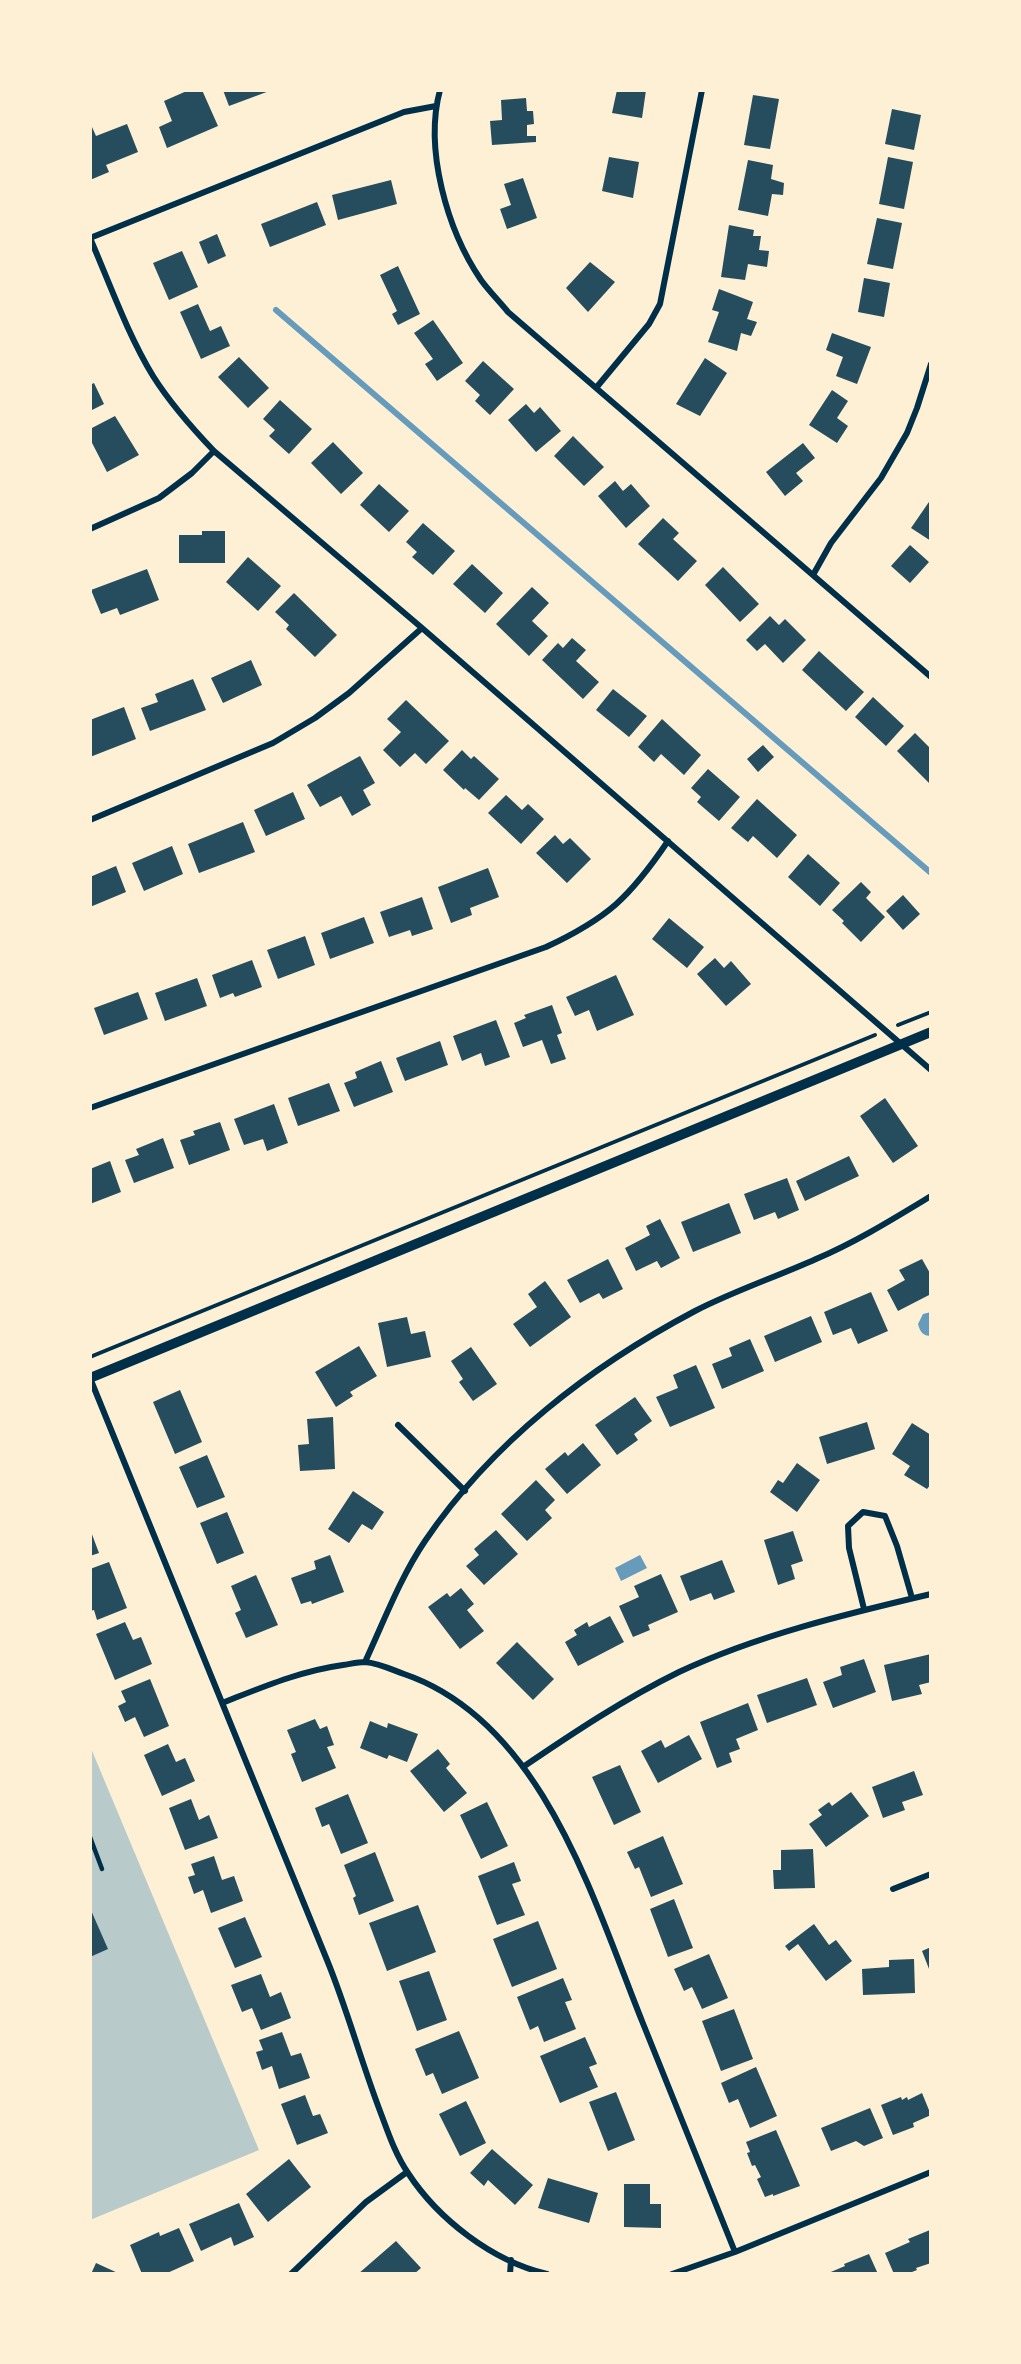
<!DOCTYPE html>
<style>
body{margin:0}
#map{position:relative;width:1021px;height:2364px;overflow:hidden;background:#fdf0d5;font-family:Arial,sans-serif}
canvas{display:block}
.frame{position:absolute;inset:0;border:92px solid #fdf0d5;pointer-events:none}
</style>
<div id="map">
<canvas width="1021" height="2364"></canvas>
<div class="frame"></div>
</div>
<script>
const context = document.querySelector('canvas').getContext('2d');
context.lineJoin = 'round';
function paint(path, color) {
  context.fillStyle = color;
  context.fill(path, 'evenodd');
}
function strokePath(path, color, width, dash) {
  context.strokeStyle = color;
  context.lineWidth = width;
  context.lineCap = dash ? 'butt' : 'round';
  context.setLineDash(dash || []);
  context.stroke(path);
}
paint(new Path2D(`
 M90 1746 259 2150 90 2220Z`), '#b9caca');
paint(new Path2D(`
 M931 1312V1336C923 1336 920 1332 918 1324L923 1314Z
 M640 1555 647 1568 621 1581 615 1568Z`), '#669bbc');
strokePath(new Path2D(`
 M276 310 931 873`), '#669bbc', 6);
paint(new Path2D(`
 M189 90H202L218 126 167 148 159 127 172 121 164 101Z
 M223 90H272L229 106Z
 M617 90H646L642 118 612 113Z
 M753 95 779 99 770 149 744 145Z
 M526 98 527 111H533L534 124 527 125V136H536V142L492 145 490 121 502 120 501 100Z
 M892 109 921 115 914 150 885 144Z
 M127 124 138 152 106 165 109 172 90 180V128L92 127 96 136Z
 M609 157 639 162 633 198 602 191Z
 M888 157 913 162 904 209 879 204Z
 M748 160 773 165 771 179 784 183 783 195 772 194 768 216 738 210Z
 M523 178 537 218 507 229 500 209 511 205 504 184Z
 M391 180 397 204 338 220 332 195Z
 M317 202 326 225 270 247 261 224Z
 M877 218 902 223 893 269 867 264Z
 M729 225 754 230 753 236H761L759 250 769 251 767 267 748 264 745 280 721 277Z
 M217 234 226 256 208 264 199 242Z
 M182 251 198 287 169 300 153 263Z
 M590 262 615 282 588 312 566 288Z
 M398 266 420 314 398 325 392 314 397 311 380 275Z
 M864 278 890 283 884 317 858 312Z
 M719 289 753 302 747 319 757 322 751 336 741 333 737 351 708 342 719 312 712 310Z
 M198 304 210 331 221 326 230 346 201 359 180 312Z
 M433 320 463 363 437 381 425 364 433 359 414 333Z
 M832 333 871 347 857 384 836 376 843 357 826 350Z
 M239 357 269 388 248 408 218 377Z
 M705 358 727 373 700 416 676 404Z
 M483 361 514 389 490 415 475 401 480 395 465 381Z
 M94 383 104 404 90 411V385Z
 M832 390 848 401 837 418 848 426 837 443 809 425Z
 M280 400 312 429 289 454 269 436 275 430 263 419Z
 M526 404 534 413 540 407 561 431 536 452 508 420Z
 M115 416 139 455 107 472 90 439V429Z
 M573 436 604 467 584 486 554 456Z
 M333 442 363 473 341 494 311 463Z
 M803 443 815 458 796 473 803 481 785 496 766 472Z
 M615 481 623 491 631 484 650 506 626 528 598 496Z
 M379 484 409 511 389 532 360 505Z
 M931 499V541L911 528Z
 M663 518 679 533 673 539 697 561 678 581 638 544Z
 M423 523 455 551 433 575 412 557 417 552 406 542Z
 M202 531H225V563H179V535H202Z
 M910 545 929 562 910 583 891 566Z
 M248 557 281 586 258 611 226 582Z
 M472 564 503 593 485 613 453 584Z
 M723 567 759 604 740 622 705 585Z
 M147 569 159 600 120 615 117 608 101 614 91 590Z
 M532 587 549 603 532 621 548 636 529 656 496 624Z
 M294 593 337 635 315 657 286 629 289 625 275 612Z
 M770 616 779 625 785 619 806 640 783 663 765 644 757 651 746 640Z
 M572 638 586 650 576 661 599 682 583 699 542 660 558 643 563 648Z
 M819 651 864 692 846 711 802 670Z
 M251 660 262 685 223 703 211 678Z
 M193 679 206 710 150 731 141 708 158 702 155 694Z
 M613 689 647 716 629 737 596 710Z
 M873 697 904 726 886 746 855 717Z
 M406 700 449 741 426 764 415 753 400 767 383 750 401 732 387 719Z
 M124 707 136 739 90 757V720Z
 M662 719 701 755 684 775 661 754 654 762 638 747Z
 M915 733 931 749V785L897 751Z
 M763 745 774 757 758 772 747 759Z
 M462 750 471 759 474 756 499 779 479 800 465 788 464 790 443 770Z
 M360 756 375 783 363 790 371 805 352 816 341 796 320 807 307 785Z
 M708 769 740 797 719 821 697 802 701 797 691 788Z
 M293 792 305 819 266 836 254 810Z
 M506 795 522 810 528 804 544 819 521 844 488 813Z
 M757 799 797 835 777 858 753 836 748 842 731 828Z
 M243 822 255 852 199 873 188 844Z
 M555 835 563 844 570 838 591 859 567 883 536 853Z
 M172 846 183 874 144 891 132 863Z
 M808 854 840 883 820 906 788 877Z
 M116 866 126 892 90 907V877Z
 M488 868 499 897 470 908 472 915 451 923 438 887Z
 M861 882 871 892 866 898 885 917 861 942 842 923 844 921 832 910Z
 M903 895 920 914 903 930 886 911Z
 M422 897 433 929 412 936 410 930 389 937 380 912Z
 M364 917 374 943 330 959 321 933Z
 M669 918 704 947 687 968 652 939Z
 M305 936 315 965 278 979 267 950Z
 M715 958 724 968 731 961 751 984 726 1006 697 974Z
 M252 960 262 987 235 997 233 993 220 998 212 975Z
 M616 975 634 1015 597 1031 589 1010 575 1016 566 997Z
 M197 978 207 1006 165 1021 155 993Z
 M138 992 148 1019 104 1035 94 1008Z
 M552 1005 562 1033 557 1035 566 1059 551 1064 542 1040 523 1047 514 1023 526 1018 524 1015Z
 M496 1020 510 1057 485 1066 481 1053 462 1061 453 1036Z
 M440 1041 448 1065 405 1081 396 1058Z
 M381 1061 393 1092 354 1107 344 1083 357 1078 355 1072Z
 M329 1083 340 1111 298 1126 288 1098Z
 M885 1098 918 1146 893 1163 860 1116Z
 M274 1104 288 1143 267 1151 263 1139 244 1145 234 1119Z
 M220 1122 230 1150 189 1165 180 1140 195 1135 193 1131Z
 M163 1138 174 1168 134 1183 125 1160 139 1155 136 1149Z
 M849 1156 859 1176 805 1201 796 1181Z
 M110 1161 121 1192 90 1204V1169Z
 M787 1178 799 1210 778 1219 775 1212 754 1220 744 1194Z
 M729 1203 741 1233 693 1252 681 1222Z
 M660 1219 680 1258 661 1268 657 1261 636 1271 625 1248 650 1235 646 1226Z
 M608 1259 623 1289 603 1299 599 1293 580 1303 567 1280Z
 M922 1259 931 1275V1294L898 1311 887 1290 905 1280 899 1270Z
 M545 1281 571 1317 530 1347 513 1324 537 1307 528 1294Z
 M871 1292 888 1331 858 1344 851 1328 833 1335 824 1312Z
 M811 1316 822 1342 775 1362 764 1336Z
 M407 1317 411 1334 425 1331 431 1357 387 1367 378 1323Z
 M750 1339 764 1371 722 1389 712 1364 732 1356 729 1348Z
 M359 1346 377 1376 350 1392 353 1396 336 1407 315 1372Z
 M471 1347 497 1384 473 1401 459 1382 463 1379 451 1361Z
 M696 1365 715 1408 670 1427 656 1397 678 1388 673 1375Z
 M180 1390 202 1442 175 1454 153 1402Z
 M635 1397 652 1421 634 1434 638 1440 617 1455 595 1425Z
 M333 1417 335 1469 300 1471 298 1445 309 1444 307 1419Z
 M867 1422 875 1449 827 1464 819 1437Z
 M912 1423 931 1435V1484L927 1489 904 1475 910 1466 892 1454Z
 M583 1443 601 1465 567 1494 545 1469 565 1452 568 1456Z
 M207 1455 225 1497 197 1508 179 1467Z
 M797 1463 820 1480 797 1512 770 1492 778 1480 783 1483Z
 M536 1480 555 1500 545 1510 552 1518 527 1541 501 1514Z
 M353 1491 384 1512 372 1530 362 1524 349 1543 328 1529Z
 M227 1512 244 1553 217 1564 200 1523Z
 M90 1529 99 1553 90 1556Z
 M496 1530 518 1554 484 1585 466 1566 479 1555 474 1549Z
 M793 1531 803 1561 791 1565 795 1579 778 1585 764 1540Z
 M330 1555 344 1592 312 1604 311 1601 301 1604 291 1578 316 1569 314 1561Z
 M722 1560 735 1592 714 1600 711 1593 690 1601 680 1576Z
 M109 1562 127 1608 97 1620 94 1610 90 1611V1569Z
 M661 1574 678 1612 648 1625 650 1630 633 1637 619 1606 639 1597 634 1586Z
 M256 1575 278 1625 246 1638 235 1613 241 1610 231 1586Z
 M461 1588 474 1604 467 1610 484 1631 460 1649 428 1607 447 1593 450 1597Z
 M610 1616 624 1642 578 1666 565 1642 577 1635 574 1630 587 1622 589 1627Z
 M125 1622 133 1640 141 1637 152 1664 115 1680 96 1634Z
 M517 1642 554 1679 533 1700 496 1663Z
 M931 1654V1682L919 1685 922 1694 892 1701 884 1665Z
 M864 1659 876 1692 833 1708 823 1682 842 1675 840 1667Z
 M807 1678 817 1705 767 1723 757 1695Z
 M150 1679 169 1726 144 1737 135 1717 125 1722 118 1706 126 1702 121 1691Z
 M748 1703 758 1730 736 1739 740 1749 729 1753 732 1762 717 1768 700 1722Z
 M315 1719 320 1729 327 1726 334 1745 327 1747 336 1768 302 1782 291 1754 296 1752 287 1730Z
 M370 1721 387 1728 388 1723 418 1734 407 1762 389 1755 387 1759 360 1748Z
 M689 1735 702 1759 658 1783 641 1751 661 1740 665 1748Z
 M168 1744 176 1762 185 1758 195 1781 162 1796 144 1755Z
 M438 1749 450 1764 446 1768 467 1793 444 1812 410 1771Z
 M620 1765 641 1812 614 1825 592 1777Z
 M914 1771 923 1795 902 1802 905 1810 883 1818 872 1787Z
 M851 1792 869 1816 826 1847 809 1824 822 1815 818 1810 829 1802 832 1806Z
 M348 1794 368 1843 341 1854 329 1824 322 1827 315 1808Z
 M191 1799 199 1820 209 1815 218 1838 185 1850 169 1808Z
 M487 1802 508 1846 481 1859 460 1815Z
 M663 1836 683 1884 651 1897 639 1867 635 1869 627 1852Z
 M813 1849 815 1888 774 1889 773 1870H781V1850Z
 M375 1852 394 1901 359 1915 353 1898 356 1896 344 1865Z
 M214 1856 222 1880 234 1876 243 1901 211 1913 203 1890 194 1894 188 1877 195 1875 191 1864Z
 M514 1862 521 1881 512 1884 525 1915 497 1925 478 1876Z
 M674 1899 693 1948 668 1957 650 1909Z
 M418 1905 436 1952 387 1971 369 1923Z
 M90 1908 108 1949 90 1957Z
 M245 1917 262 1957 235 1968 218 1928Z
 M538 1921 557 1969 512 1987 493 1939Z
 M814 1924 829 1945 836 1940 852 1961 826 1981 798 1944 789 1951 785 1946Z
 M931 1947V1974L922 1951Z
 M709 1954 728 1998 702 2009 692 1987 684 1991 674 1969Z
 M914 1959 915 1993 863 1995 862 1969 889 1967V1960Z
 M429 1971 447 2020 417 2031 399 1981Z
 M261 1974 270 1997 281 1992 291 2018 261 2030 252 2008 242 2012 231 1985Z
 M563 1978 572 2000 565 2002 576 2029 544 2042 538 2026 530 2030 517 1997Z
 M734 2009 753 2059 721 2071 702 2021Z
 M459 2031 479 2078 442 2094 433 2073 426 2076 415 2049Z
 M282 2032 291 2056 301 2053 310 2078 279 2089 272 2066 262 2070 256 2052 263 2050 259 2040Z
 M585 2037 597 2064 589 2067 598 2087 560 2103 540 2056Z
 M756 2067 777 2116 750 2128 738 2099 729 2103 721 2083Z
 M616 2092 635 2140 608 2151 589 2102Z
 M922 2093 931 2115 913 2123 914 2127 893 2135 881 2105 901 2097 902 2100 907 2097 908 2100Z
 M305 2095 313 2116 320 2114 328 2133 297 2145 281 2104Z
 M466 2101 486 2143 460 2156 439 2114Z
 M870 2108 883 2138 864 2146 856 2141 831 2151 821 2128Z
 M776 2130 800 2186 773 2196V2194L765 2197 757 2179 761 2177 755 2165 752 2166 747 2153 750 2152 746 2142Z
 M492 2149 533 2185 515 2205 488 2180 484 2186 470 2173Z
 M289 2159 311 2187 268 2222 246 2194Z
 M548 2178 598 2193 589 2223 538 2208Z
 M624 2184H650V2204H661V2228L624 2227Z
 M239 2203 254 2237 234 2246 231 2237 201 2251 189 2224Z
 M179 2228 194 2261 165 2274H142L130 2245 159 2232 160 2236Z
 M930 2230 931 2263 916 2268 917 2270 907 2274H894L885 2253 910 2242 908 2239Z
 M396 2241 421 2268 414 2274H358Z
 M869 2254 878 2274H826L845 2266 844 2264Z
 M96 2263 120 2274H91Z`), '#264d5e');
strokePath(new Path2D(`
 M898 1025 931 1012
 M90 1357 875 1035`), '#003049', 4);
strokePath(new Path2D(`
 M90 1837 102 1869`), '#003049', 4.5);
strokePath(new Path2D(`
 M440 90C424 149 447 230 481 280 489 291 499 301 508 312L931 677
 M90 238C110 284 127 333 153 376 170 403 192 428 214 451L422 628 931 1070
 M90 238 404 112 436 106
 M596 388 649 324 660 304 702 90
 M90 529 159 498 192 473 214 451
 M813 575 831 543 881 478 907 433 917 408 931 364
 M90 820 273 743 315 718 349 693 422 628
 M90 1108 546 947C608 918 630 897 668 841
 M90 1378C168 1572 248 1766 327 1960 347 2009 361 2061 380 2111 388 2132 395 2154 408 2173 438 2219 492 2261 547 2274
 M398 1425 465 1491
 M864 1609 849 1548 848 1526 863 1512 885 1516 897 1546 912 1598
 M365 1662C384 1621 400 1578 425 1541 492 1442 591 1366 695 1311 734 1291 776 1277 816 1259 856 1242 893 1219 931 1196
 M222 1703C263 1687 300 1671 343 1665 350 1664 358 1662 365 1662 378 1663 393 1670 404 1674 542 1721 593 1899 642 2021 673 2098 704 2175 735 2252
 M523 1767C573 1733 624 1699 679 1672 758 1635 846 1614 931 1594
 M893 1889 931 1874
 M291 2274 366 2202 407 2172
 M510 2274 511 2260
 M672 2274 735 2252 931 2172`), '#003049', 6);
strokePath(new Path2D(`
 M90 1378 931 1032`), '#003049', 10);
</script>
